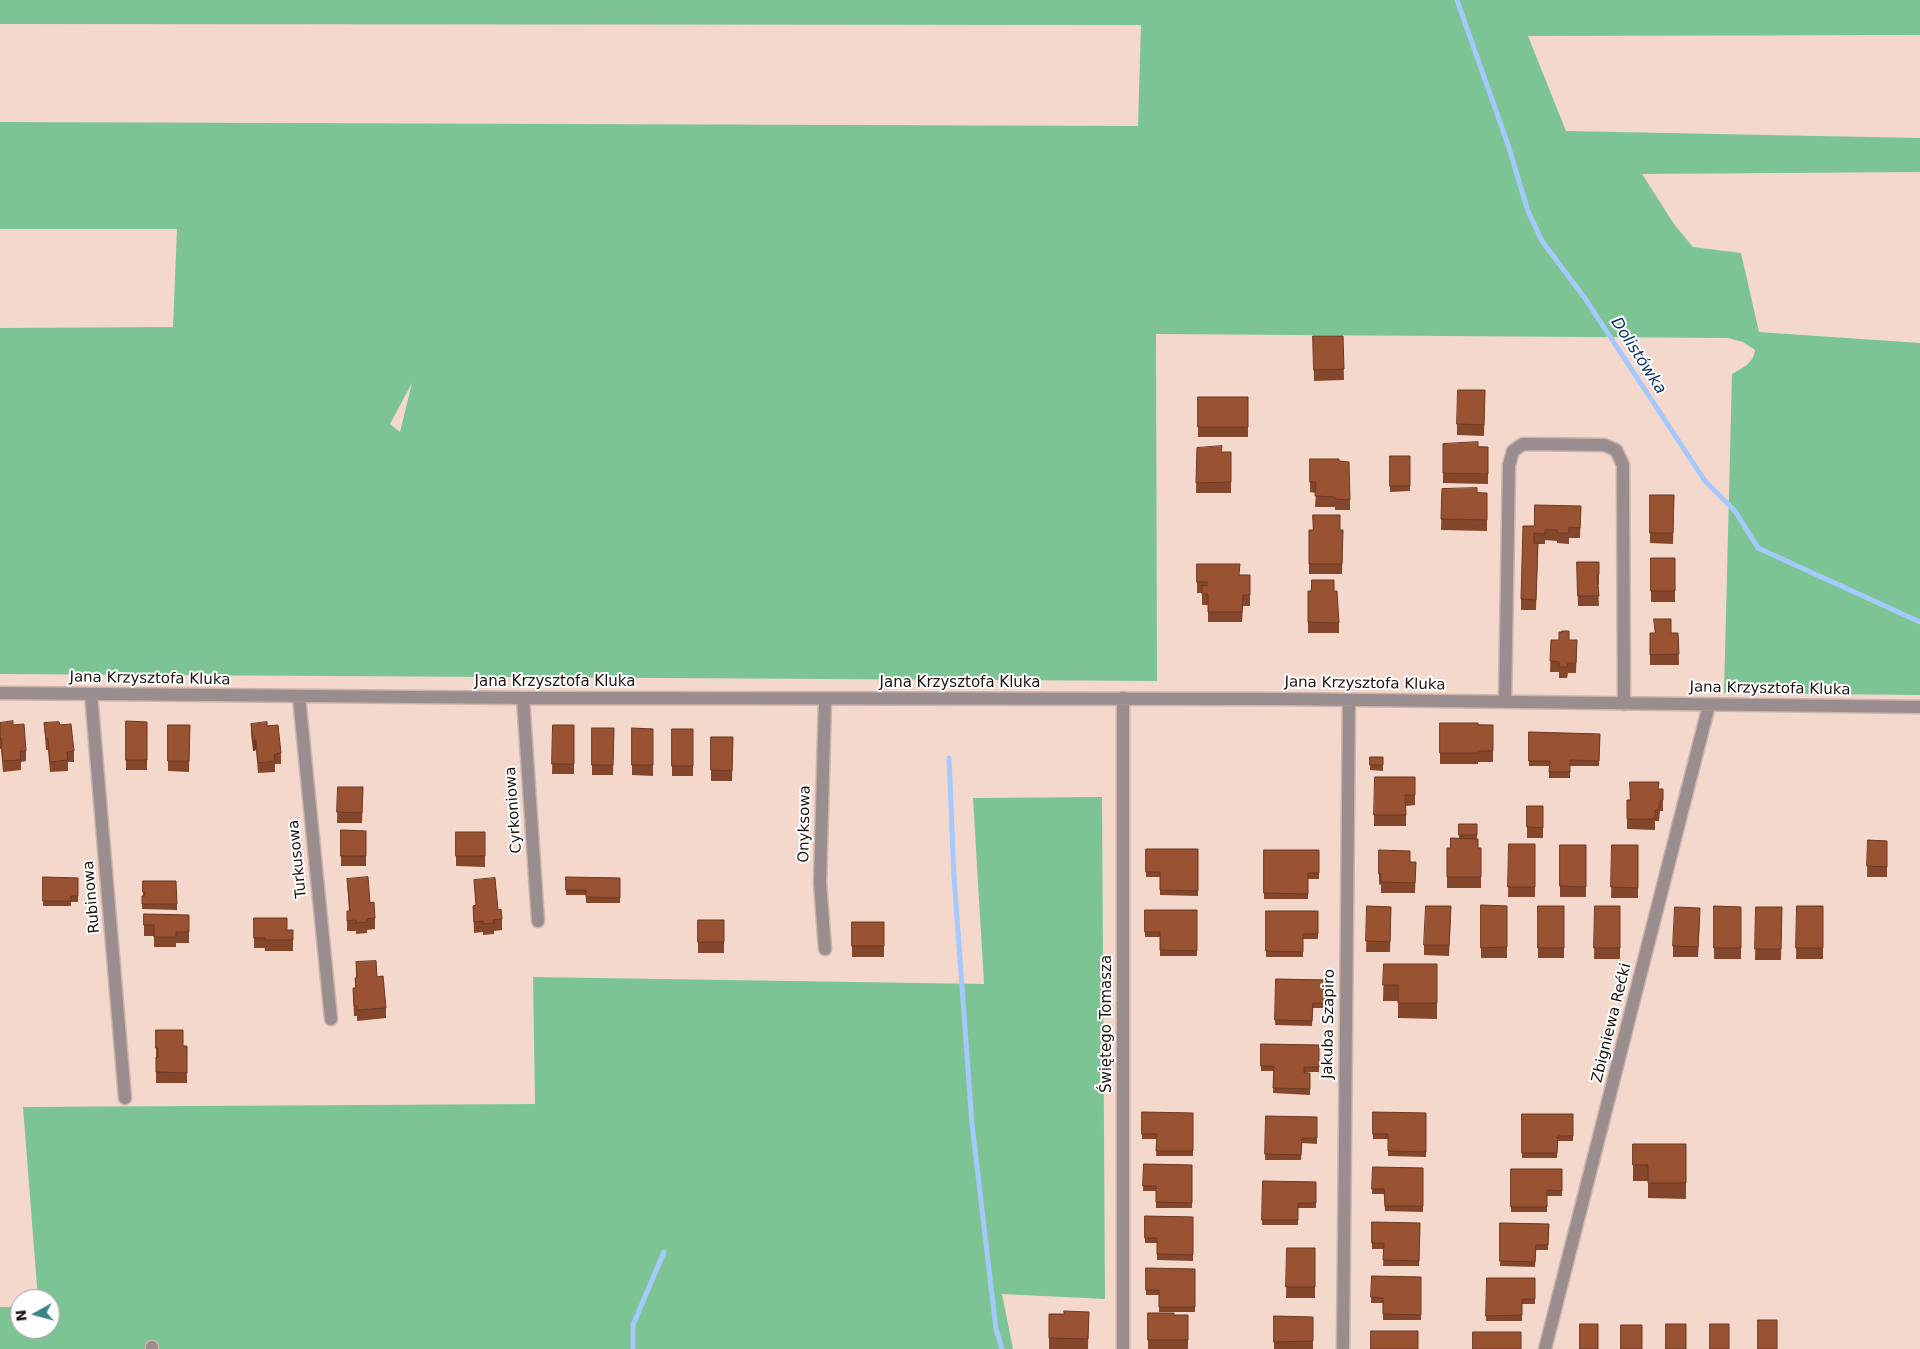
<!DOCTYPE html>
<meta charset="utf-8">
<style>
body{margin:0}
#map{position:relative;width:1920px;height:1349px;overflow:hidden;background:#f4d8cc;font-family:"DejaVu Sans",sans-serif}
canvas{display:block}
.north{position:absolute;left:10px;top:1289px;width:50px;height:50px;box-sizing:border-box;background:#fff;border:1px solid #a4a09f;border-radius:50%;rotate:263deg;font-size:14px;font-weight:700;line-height:20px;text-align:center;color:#1b120e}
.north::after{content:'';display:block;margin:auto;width:18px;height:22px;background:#3b8387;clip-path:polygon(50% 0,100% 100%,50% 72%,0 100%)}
</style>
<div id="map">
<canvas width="1920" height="1349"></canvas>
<div class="north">N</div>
</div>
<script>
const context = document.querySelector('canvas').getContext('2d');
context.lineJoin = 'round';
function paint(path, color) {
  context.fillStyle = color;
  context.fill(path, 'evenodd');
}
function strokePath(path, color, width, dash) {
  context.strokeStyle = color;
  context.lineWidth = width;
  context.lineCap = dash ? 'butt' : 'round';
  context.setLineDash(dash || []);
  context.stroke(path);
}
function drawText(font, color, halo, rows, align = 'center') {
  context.font = font + ' "DejaVu Sans",sans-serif';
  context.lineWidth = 4;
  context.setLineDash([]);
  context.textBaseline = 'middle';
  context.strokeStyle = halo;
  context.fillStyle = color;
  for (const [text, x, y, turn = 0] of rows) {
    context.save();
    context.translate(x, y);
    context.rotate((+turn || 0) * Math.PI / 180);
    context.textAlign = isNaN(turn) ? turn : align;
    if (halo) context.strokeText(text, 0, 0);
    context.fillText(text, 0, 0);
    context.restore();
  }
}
paint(new Path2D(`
 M0 0H1920V35L1528 36 1566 131 1920 138V172L1642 174 1674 224 1693 247 1741 253 1759 332 1920 343V695L1724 693 1732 374C1742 368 1754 363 1755 350L1743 342 1728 338 1156 334 1157 681 0 674V328L173 327 177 229H0V122L1138 126 1141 25 0 24ZM412 383 400 432 390 424Z
 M1102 797 1105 1299 1002 1294 1013 1349H0V1307H20V1329H50V1299H38L23 1107 535 1104 533 977 984 984 973 798Z`), '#7dc495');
strokePath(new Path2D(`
 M1457 0 1508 145 1528 211 1542 241 1584 297 1705 481 1735 511 1758 548 1920 622
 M949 758 954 877 972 1124 996 1329 1002 1349
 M633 1349V1325L664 1252`), '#a3c9fd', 5);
const minor = new Path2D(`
 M0 693 523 698 1282 699 1920 707
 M91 694 125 1098
 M299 697 331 1019
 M523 698 538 921
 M1123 698V1349
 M825 699 820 883 825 949
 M1505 702 1509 465 1513 451 1523 444 1604 445 1616 450 1623 465 1624 704
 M152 1347V1349
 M1343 1349 1349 700
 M1545 1349 1709 705`);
strokePath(minor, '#cdb4aa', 15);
strokePath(minor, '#9a8d8f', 12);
paint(new Path2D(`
 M1313 336H1343L1344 380 1314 381Z
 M1485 390 1484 436 1457 435V424Z
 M1198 397H1248V437H1198Z
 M1443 444 1488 447V484L1443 483Z
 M1197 448 1222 452H1231V493H1196Z
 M1390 456H1410V491L1390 492Z
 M1310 459 1339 461 1350 500V510H1335V507H1315L1316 493 1310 492Z
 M1442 489 1487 493V531L1441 530Z
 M1650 495H1674L1673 544 1650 543Z
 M1581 506 1580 538H1569V544L1557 543V541L1545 540V544H1538L1536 610H1521V599L1534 526Z
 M1309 530H1343L1342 574H1309Z
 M1651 558H1675V602H1651Z
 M1577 562H1599V585H1598L1599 606H1578Z
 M1197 564 1240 575H1250V606H1243L1242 622H1208V605H1202V593H1197Z
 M1308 591H1334L1339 623V633H1308Z
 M1650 633H1678L1679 665H1650Z
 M1551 640H1577L1576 673H1568L1567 678H1559V672H1550Z
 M126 721 147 722V770H126Z
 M0 723 13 725 26 751V761L21 762V770L3 772 1 749H0Z
 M44 723 60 725 74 751V762H68V771L50 772 48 750H46Z
 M1440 723 1493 725V762H1478V764H1440Z
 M251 724 267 726 281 753V764H275V772L258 773 256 750 253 751 251 734Z
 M168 725H190L189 772 168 771Z
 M553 725H574V774H552Z
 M592 728H614L613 775H592Z
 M632 728 653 729V776L632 775Z
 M672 729H693V776H672Z
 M1529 732 1600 734 1599 766H1570V778H1549V766H1529Z
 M711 737H733L732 781H711Z
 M1370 757H1383V771L1370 770Z
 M1415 777V805L1406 806V826H1374V815Z
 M338 787H363L362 823H337Z
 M1659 789H1663V811H1660L1659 821H1655V830L1627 829V800H1630Z
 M1527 806H1543V838H1527Z
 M1459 824H1477V839L1478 848H1481V888H1447V848H1450L1459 838Z
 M341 830 366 831V866H341Z
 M456 832H485V867L456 866Z
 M1868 840 1887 841V877H1867Z
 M1509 844H1535V897H1508Z
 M1560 845H1586V897H1560Z
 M1612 845H1638V898H1611Z
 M1146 849H1198V896L1160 895V877H1146Z
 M1264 850H1319V879H1308V899H1264Z
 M1379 850 1410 862H1416L1415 893H1381V885L1379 884Z
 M43 877 78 878V902H71V906H43Z
 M566 877 620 878V903H586V895H566Z
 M347 879 370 903 375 918V929L367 930V933L356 934V931H347V911H349Z
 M474 880 498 910 502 919V930L494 931V934L483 935V932L474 933 473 906 476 905Z
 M143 881 177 904V910L142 909V896H143Z
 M1481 905 1507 906V958H1481Z
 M1367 906 1391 907 1390 952H1366Z
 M1538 906H1564V958H1538Z
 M1595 906H1620V959H1594Z
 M1714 906 1741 907V959H1714Z
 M1797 906H1823V959H1796Z
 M1756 907H1782L1781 960H1755Z
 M1145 910H1197V956H1160V937H1145Z
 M1266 911H1318V939H1303V957H1266Z
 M144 914 189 915V943H176V947H154V936H144Z
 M1451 917 1449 956 1424 955V945Z
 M254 918 287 930H293V951H265V948H254Z
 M1700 918 1698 957H1673V946Z
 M698 920H724V953H698Z
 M852 922H884V957H852Z
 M356 962 377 977 386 1008V1018L357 1021V1016H354L353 988H355V978H356Z
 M1384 964H1437V1019L1398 1018V1001H1383Z
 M1276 979 1328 980V1008H1313L1312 1026 1275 1025Z
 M156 1030 183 1046H187V1083H156Z
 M1261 1044 1319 1045V1072H1304L1310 1073V1095L1273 1093 1274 1071H1261Z
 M1142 1112 1193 1113V1156H1156L1157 1139H1142Z
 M1373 1112 1426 1113V1157L1388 1156V1139H1373Z
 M1522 1114H1573V1141H1558L1557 1158H1522Z
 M1266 1116 1317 1117V1144L1302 1143 1301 1160H1265Z
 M1633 1144H1686V1199L1648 1198V1181H1633Z
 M1144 1164 1192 1165V1208H1156V1191H1143Z
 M1373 1167 1423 1168V1212L1385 1211 1384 1194H1372Z
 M1511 1169H1562V1196H1547V1212H1511Z
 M1263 1181 1316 1182V1208H1298V1225H1262Z
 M1145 1216 1193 1217V1261L1157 1260V1243H1145Z
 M1372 1222 1420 1223 1419 1266H1383L1384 1249H1372Z
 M1500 1223 1549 1224 1548 1250H1536L1535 1267 1500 1266Z
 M1287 1248H1315V1298H1286Z
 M1146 1268 1195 1269V1312H1159V1295H1146Z
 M1372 1276 1421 1277V1320H1383V1303H1371Z
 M1487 1278H1535V1304H1522V1321H1486Z
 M1089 1312 1088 1349H1049V1314H1064Z
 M1148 1313 1174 1315H1188V1349H1148Z
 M1274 1316 1313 1317V1349H1274Z`), '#84472b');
paint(new Path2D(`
 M256 740V750L253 751V741Z`), '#6b3923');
const building = new Path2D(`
 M1313 336H1343L1344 369 1314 370Z
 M1458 390H1485L1484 425 1457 424Z
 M1198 397H1248V427H1198Z
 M1478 442V447H1488V474L1443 473V444Z
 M1222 446 1221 452H1231V482L1196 483 1197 448Z
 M1390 456H1410V486H1390Z
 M1310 459H1339V461L1349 462 1350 500 1335 499V497L1315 496 1316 482H1310Z
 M1477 488V493H1487V520L1441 519 1442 489Z
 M1650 495H1674L1673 533H1650Z
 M1535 505 1581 506 1580 528 1569 527V533H1557V530H1545V534L1534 533V543H1538L1536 600 1521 599 1523 526H1534Z
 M1313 515H1340V530H1343L1342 564H1309V530H1313Z
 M1651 558H1675V591H1651Z
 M1577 562H1599V574H1597L1599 596H1578Z
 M1197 564H1240L1239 575H1250V595H1243L1242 612H1208V594H1202V585L1207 586V582H1197Z
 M1312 580H1334V591H1337L1339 623 1308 622V591H1311Z
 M1654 619H1671V633H1678L1679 654 1650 655V633H1655Z
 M1562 631H1569V640H1577L1576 663H1568L1567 667H1559V662L1550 661 1551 640H1559V632H1562Z
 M13 721V725L24 724 26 751H20L21 760 3 761 1 738H0V723Z
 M126 721 147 722V760H126Z
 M59 722 60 725 71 724 74 751 67 752 68 760 50 762 48 739H46L44 723Z
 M267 722V726L278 725 281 753 274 754 275 761 258 763 256 740 253 741 251 724Z
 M1440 723H1478V725H1493V751H1478V753H1440Z
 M168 725H190L189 761H168Z
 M553 725H574V764H552Z
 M592 728H614L613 765H592Z
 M632 728 653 729V765H632Z
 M672 729H693V766H672Z
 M1529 732 1600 734 1599 761 1570 760V772H1549L1550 761H1529Z
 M711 737H733L732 771 711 770Z
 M1370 757H1383V765H1370Z
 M1375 777H1415V795H1405L1406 815H1374Z
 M1630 782H1659L1658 789H1663V800L1660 801 1659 810H1655V819H1627V800H1630Z
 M338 787H363L362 813 337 812Z
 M1527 806H1543V828L1527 827Z
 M1459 824H1477V835H1459Z
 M341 830 366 831V856H341Z
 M456 832H485V856H456Z
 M1451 838 1478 839V848H1481V877H1447V848H1450Z
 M1868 840 1887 841V867L1867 866Z
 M1509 844H1535V887H1508Z
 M1560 845H1586V887L1560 886Z
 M1612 845H1638V888L1611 887Z
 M1146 849H1198V891L1160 890V872H1146Z
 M1264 850H1319V873H1308V894L1264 893Z
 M1379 850 1410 851V862H1416L1415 883 1381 882V874H1379Z
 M43 877 78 878V896H71V901H43Z
 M368 877 370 903 374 902 375 918 367 919V922L356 923V920L347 921V911H350L347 879Z
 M566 877 620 878V898L586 897V890H566Z
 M495 878 498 910 501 909 502 919 493 920 494 923 483 924V921L474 922 473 906 476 905 474 880Z
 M143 881H176L177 904H142V896H145V892H143Z
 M1481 905 1507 906V947L1481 948Z
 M1367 906 1391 907 1390 942 1366 941Z
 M1426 906H1451L1449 945H1424Z
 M1538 906H1564V948H1538Z
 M1595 906H1620V948H1594Z
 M1714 906 1741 907V948H1714Z
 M1797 906H1823V948H1796Z
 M1675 907 1700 908 1698 947 1673 946Z
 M1756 907H1782L1781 949H1755Z
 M1145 910H1197V951L1160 950V932H1145Z
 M1266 911H1318V934H1303V952L1266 951Z
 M144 914 189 915V932H176V937H154V925H144Z
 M254 918H287V930H293V940H265V938H254Z
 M698 920H724V942H698Z
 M852 922H884V946H852Z
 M376 961 377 977 383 976 386 1008 357 1010V1006H354L353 988H356L355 978H357L356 962Z
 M1384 964H1437V1003H1398V985H1383Z
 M1276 979 1328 980V1003H1313L1312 1021 1275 1020Z
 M156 1030H183V1046H187V1073L156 1072V1057H158V1048H156Z
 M1261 1044 1319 1045V1067H1304V1073H1310V1089L1273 1088 1274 1066H1261Z
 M1142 1112 1193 1113V1151H1156L1157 1134H1142Z
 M1373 1112 1426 1113V1152L1388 1151V1134H1373Z
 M1522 1114H1573V1136H1558L1557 1153H1522Z
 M1266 1116 1317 1117V1138H1302L1301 1155 1265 1154Z
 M1633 1144H1686V1183H1648V1165H1633Z
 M1144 1164 1192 1165V1203L1156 1202V1186H1143Z
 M1373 1167 1423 1168V1206H1385L1384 1189H1372Z
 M1511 1169H1562V1191L1547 1190V1207H1511Z
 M1263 1181 1316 1182V1203H1298V1220H1262Z
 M1145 1216 1193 1217V1255L1157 1254V1238H1145Z
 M1372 1222 1420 1223 1419 1261 1383 1260 1384 1243H1372Z
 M1500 1223 1549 1224 1548 1245H1536L1535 1262 1500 1261Z
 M1287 1248H1315V1287H1286Z
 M1146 1268 1195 1269V1307H1159V1290H1146Z
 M1372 1276 1421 1277V1315L1383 1314V1298L1371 1297Z
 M1487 1278H1535V1299H1522V1315L1486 1316Z
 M1064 1311 1089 1312 1088 1339 1049 1338V1314H1064Z
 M1148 1313H1174V1315H1188V1340H1148Z
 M1274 1316 1313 1317V1341L1274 1342Z
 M1758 1320H1777V1349H1758Z
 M1580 1324H1598V1349H1580Z
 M1666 1324H1686V1349H1666Z
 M1710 1324H1729V1349H1710Z
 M1621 1325H1642V1349H1621Z
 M1371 1331H1418V1349H1371Z
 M1473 1332H1521V1349H1473Z`);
paint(building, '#995232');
strokePath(building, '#6b3923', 1);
drawText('15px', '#1b120e', '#fff', [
 ["Jana Krzysztofa Kluka",150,679,1],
 ["Jana Krzysztofa Kluka",555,682],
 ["Jana Krzysztofa Kluka",960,683],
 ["Jana Krzysztofa Kluka",1365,684,1],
 ["Jana Krzysztofa Kluka",1770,689,1],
 ["Cyrkoniowa",514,810,-94],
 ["Onyksowa",805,824,-89],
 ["Turkusowa",298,859,-96],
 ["Rubinowa",92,897,-95],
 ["Zbigniewa Rećki",1612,1023,-76],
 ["Świętego Tomasza",1107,1024,-90],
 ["Jakuba Szapiro",1329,1024,-89]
]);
drawText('italic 16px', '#023169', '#fff', [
 ["Dolistówka",1638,356,57]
]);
</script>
